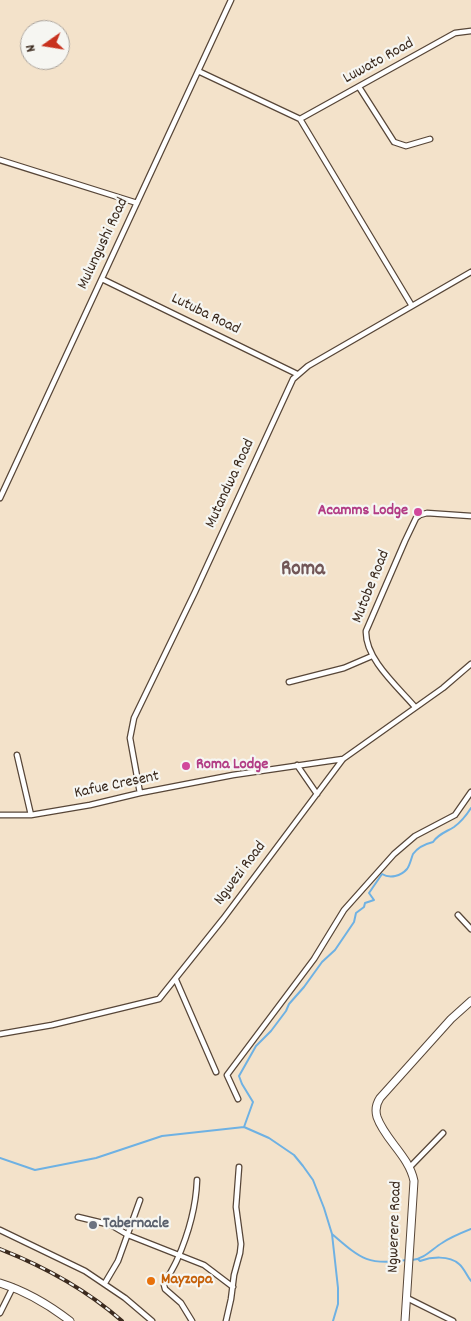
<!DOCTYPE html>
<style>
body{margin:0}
#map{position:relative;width:471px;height:1321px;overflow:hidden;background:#f3e2ca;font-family:Dekko,sans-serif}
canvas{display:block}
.north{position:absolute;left:20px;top:20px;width:50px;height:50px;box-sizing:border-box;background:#f6f6f2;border:1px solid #aba49d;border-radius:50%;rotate:257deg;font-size:14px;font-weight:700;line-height:20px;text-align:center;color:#3b2a1e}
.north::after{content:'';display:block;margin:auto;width:18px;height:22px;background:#c8321e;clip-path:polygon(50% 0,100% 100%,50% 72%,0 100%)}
</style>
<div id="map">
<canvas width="471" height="1321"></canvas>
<div class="north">N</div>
</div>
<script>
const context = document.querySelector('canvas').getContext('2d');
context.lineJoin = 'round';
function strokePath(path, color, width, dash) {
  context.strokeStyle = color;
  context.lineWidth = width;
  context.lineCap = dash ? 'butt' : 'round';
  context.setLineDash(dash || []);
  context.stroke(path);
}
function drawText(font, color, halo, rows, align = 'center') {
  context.font = font + ' Dekko,sans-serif';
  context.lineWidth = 4.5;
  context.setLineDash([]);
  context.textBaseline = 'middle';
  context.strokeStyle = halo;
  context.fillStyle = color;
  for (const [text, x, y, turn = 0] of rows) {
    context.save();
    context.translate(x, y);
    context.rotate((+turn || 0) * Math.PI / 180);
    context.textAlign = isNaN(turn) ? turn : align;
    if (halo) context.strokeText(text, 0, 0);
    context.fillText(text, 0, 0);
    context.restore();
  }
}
strokePath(new Path2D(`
 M244 1127 253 1102 242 1084 239 1076 256 1046 271 1031 286 1011 289 1004 304 987 322 962 335 950 354 922 356 913 364 907 365 903 374 900 369 893 382 874C390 879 401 876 407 869 410 865 411 859 413 854 418 847 425 844 433 842 438 834 446 832 454 827 461 822 466 816 471 808
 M0 1158 35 1170 96 1158 162 1136 244 1127 269 1138 294 1155 303 1166 313 1180 324 1208 332 1234 338 1288V1304L333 1321
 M332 1234C361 1259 368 1266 407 1260
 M418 1259 420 1261C431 1257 449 1255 459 1264 464 1268 467 1276 471 1281
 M412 1260C424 1259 432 1249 442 1243 451 1237 461 1233 471 1229`), '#6eb1e3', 2);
const street = new Path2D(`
 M198 71 300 119 412 306
 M359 87 394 142 406 146 430 139
 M300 119 455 33 471 31
 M0 160 137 203
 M102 279 297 374
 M0 498 231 0
 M289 682 344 668 372 656
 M415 707C398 687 365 659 366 631L405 541 416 518 420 515 427 513 471 516
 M17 755 31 815
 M297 765 317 794
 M140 793 130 738 134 718 195 592 293 379 308 366 471 272
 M0 815H31L90 805 140 793 233 775 343 759
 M458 915 471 929
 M176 980 216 1072
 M0 1034 52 1025 159 999 223 919 343 759 443 688 471 664
 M238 1099 227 1075 314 959 344 910 394 854 415 836 455 815 471 792
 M410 1167 443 1133
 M78 1217 111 1225 128 1235 204 1265 233 1287
 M0 1230 85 1271 125 1298 152 1321
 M105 1283 118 1261 140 1200
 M407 1298 453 1321
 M0 1313 13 1287
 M192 1321 181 1303 165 1289 164 1285C168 1276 173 1269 177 1260 188 1235 196 1208 197 1180
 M226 1321 231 1299 234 1275 240 1253 241 1244 236 1207 239 1167`);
const secondary = new Path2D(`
 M0 1283C26 1291 48 1304 70 1321
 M405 1321 414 1181C409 1156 385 1140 377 1117 375 1110 376 1104 380 1098L451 1019 471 1001`);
strokePath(street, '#574638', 7);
strokePath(secondary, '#574638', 9);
strokePath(street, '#fff', 4.5);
strokePath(secondary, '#fff', 7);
const rail = new Path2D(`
 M0 1249C43 1266 87 1290 122 1321`);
strokePath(rail, '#3b2a1e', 4);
strokePath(rail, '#f6f6f2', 2, [5.5]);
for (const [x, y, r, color] of [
 [418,512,5,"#d1479c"],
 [186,766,5,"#d1479c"],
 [93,1225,5,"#6b7280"],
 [151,1281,5,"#e8710a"]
]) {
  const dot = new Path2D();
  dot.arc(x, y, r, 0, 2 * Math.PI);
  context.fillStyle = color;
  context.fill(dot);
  strokePath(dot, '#f6f6f2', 2);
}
drawText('16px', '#3b2a1e', '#f6f6f2', [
 ["Luwato Road",379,62,-29],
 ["Mulungushi Road",104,244,-65],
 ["Lutuba Road",205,315,26],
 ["Mutandwa Road",231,484,-65],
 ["Mutobe Road",372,587,-68],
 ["Kafue Cresent",117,786,-12],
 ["Ngwezi Road",241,874,-53],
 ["Ngwerere Road",396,1227,-88]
]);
drawText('bold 16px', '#b23c85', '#f6f6f2', [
 ["Acamms Lodge",408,512],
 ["Roma Lodge",196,766,"left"]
], 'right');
drawText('bold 16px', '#5b616d', '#f6f6f2', [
 ["Tabernacle",103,1225]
], 'left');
drawText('bold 16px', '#c56008', '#f6f6f2', [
 ["Mayzopa",161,1281]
], 'left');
drawText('bold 21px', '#715657', '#f6f6f2', [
 ["Roma",303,571]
]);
</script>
